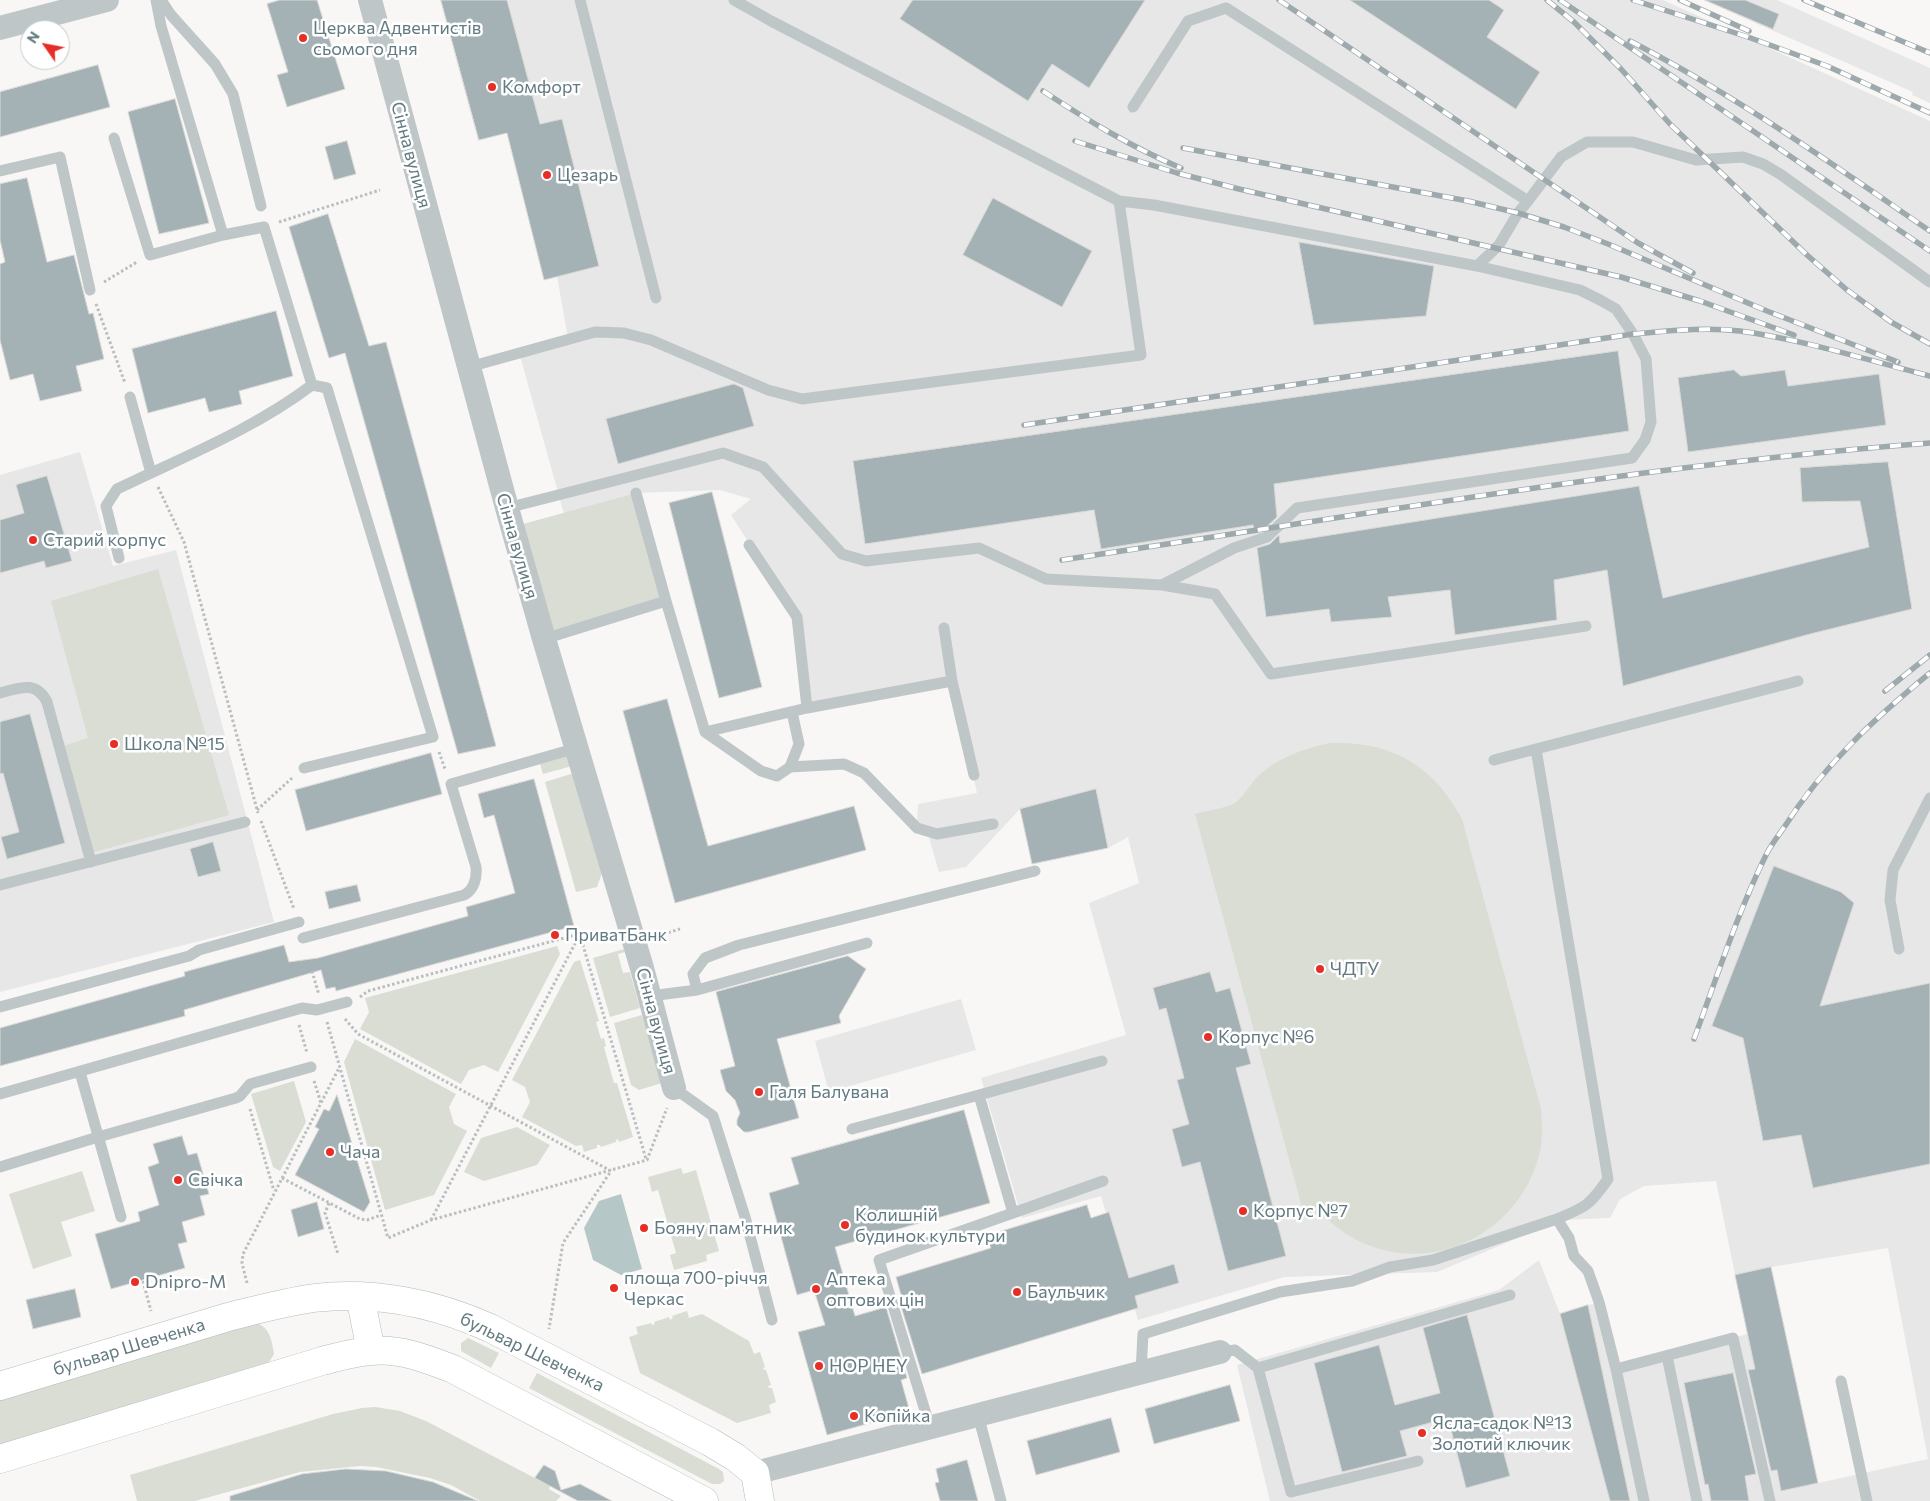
<!DOCTYPE html>
<meta charset="utf-8">
<style>
body{margin:0}
#map{position:relative;width:1930px;height:1501px;overflow:hidden;background:#f8f7f5;font-family:Commissioner,sans-serif}
canvas{display:block}
.north{position:absolute;left:20px;top:20px;width:50px;height:50px;box-sizing:border-box;background:#fff;border:1px solid #c0cacd;border-radius:50%;rotate:303deg;font-size:14px;font-weight:700;line-height:20px;text-align:center;color:#627a81}
.north::after{content:'';display:block;margin:auto;width:18px;height:22px;background:#e62e27;clip-path:polygon(50% 0,100% 100%,50% 72%,0 100%)}
</style>
<div id="map">
<canvas width="1930" height="1501"></canvas>
<div class="north">N</div>
</div>
<script>
const context = document.querySelector('canvas').getContext('2d');
context.lineJoin = 'round';
function paint(path, color) {
  context.fillStyle = color;
  context.fill(path, 'evenodd');
}
function strokePath(path, color, width, dash) {
  context.strokeStyle = color;
  context.lineWidth = width;
  context.lineCap = dash ? 'butt' : 'round';
  context.setLineDash(dash || []);
  context.stroke(path);
}
function drawText(font, color, halo, rows, align = 'center') {
  context.font = font + ' Commissioner,sans-serif';
  context.lineWidth = 5;
  context.setLineDash([]);
  context.textBaseline = 'middle';
  context.strokeStyle = halo;
  context.fillStyle = color;
  for (const [text, x, y, turn = 0] of rows) {
    context.save();
    context.translate(x, y);
    context.rotate((+turn || 0) * Math.PI / 180);
    context.textAlign = isNaN(turn) ? turn : align;
    if (halo) context.strokeText(text, 0, 0);
    context.fillText(text, 0, 0);
    context.restore();
  }
}
paint(new Path2D(`
 M507 0H1663L1930 121V1501H1270L1237 1365 1499 1290 1539 1260 1560 1314 1599 1302 1617 1369 1747 1334 1716 1181 1644 1186 1620 1199 1610 1218 1561 1220 1437 1272 1284 1277 1138 1320 1101 1196 1022 1218 981 1078 1126 1035 1089 903 1139 883 1128 837 1108 848 1096 790 1020 809 966 867 939 872 927 831 917 828 918 804 977 793 952 681 807 708 797 617 731 515 751 499 720 490 636 493 564 514 519 352 568 338 557 276 599 265 562 119 540 124ZM1888 1248 1928 1459 1818 1483 1771 1267Z
 M1703 0H1777L1930 68V103L1912 95 1913 92Z
 M80 452 113 566 176 550 274 922 0 992V475Z
 M961 999 976 1050 829 1092 815 1041Z`), '#e6e7e6');
paint(new Path2D(`
 M636 493 666 601 554 636 523 524Z
 M158 569 229 815 91 853 60 747 88 738 51 601Z
 M1330 743C1392 741 1433 765 1462 819L1541 1109C1542 1123 1543 1137 1540 1151 1523 1227 1442 1274 1368 1245 1350 1238 1335 1227 1321 1213L1305 1218 1195 814C1206 811 1226 808 1235 803 1241 800 1252 782 1258 776 1279 757 1303 749 1330 743Z
 M569 756 572 766 543 774 540 764Z
 M574 773 602 873 597 887 576 892 545 782Z
 M557 946 560 954 498 1072 484 1065 469 1070 461 1084 360 1029 369 1012 365 998Z
 M624 949 625 952 618 954 623 973 630 972 640 1008 610 1017 593 958Z
 M580 960 599 1021 596 1022 601 1039 604 1038 606 1046 604 1047 614 1083H617L633 1137 619 1142 618 1139 616 1140V1142L601 1147 600 1145H597V1148L584 1152 582 1145 576 1146 522 1117 530 1102 525 1087 512 1080 574 962Z
 M642 1015 662 1083 639 1090 631 1085 614 1023Z
 M355 1039 456 1094 449 1107 454 1124 467 1131 434 1195 385 1210 344 1062Z
 M294 1081 306 1122 280 1171 273 1167 251 1094Z
 M517 1127 550 1145 537 1165 484 1181 464 1172 481 1138Z
 M681 1168 683 1174 696 1170 719 1251 706 1255 707 1261 674 1270 670 1255 676 1253 658 1190 652 1192 648 1177Z
 M82 1171 95 1211 61 1222 72 1256 33 1269 9 1194Z
 M687 1311 689 1318 702 1314 749 1341 754 1354 760 1352 765 1367 763 1368 764 1370H766L771 1385 768 1386 769 1388H772L776 1402 769 1405 771 1413 737 1423 640 1373 629 1337 638 1334 636 1327 651 1323 652 1325 655 1324 654 1322 669 1317 670 1320 673 1318 672 1316Z
 M256 1323C270 1327 272 1341 274 1354L268 1364 0 1447V1399Z
 M468 1338 499 1353 491 1368 461 1351V1343Z
 M537 1373 719 1469 723 1472 724 1481 720 1484H712L529 1388Z
 M375 1407 400 1411 426 1421 550 1486 549 1489 561 1496 556 1501H480L451 1485 430 1478 376 1467 360 1466 300 1472 195 1501H137L130 1475 333 1414 362 1408Z`), '#d9ddd4');
paint(new Path2D(`
 M621 1194 642 1269 621 1275 593 1260 584 1228 599 1201Z`), '#b6c7c8');
const building = new Path2D(`
 M280 0H317L345 89 287 107 277 75 288 72 267 4Z
 M441 0H507L540 124 562 119 599 266 544 280 507 133 479 140Z
 M913 0H1145L1089 88 1052 64 1028 101 900 19Z
 M1350 0H1489L1504 10 1487 37 1540 72 1516 109Z
 M1705 0H1745L1779 14 1773 29Z
 M98 65 110 107 0 137V92Z
 M175 99 209 223 159 234 128 112Z
 M347 141 356 174 334 180 325 147Z
 M27 178 47 262 74 255 89 314 93 313 104 359 76 366 82 391 40 401 33 374 10 380 0 340V264L5 262 0 240V184Z
 M993 198 1092 251 1062 307 963 255Z
 M328 214 369 346 386 342 496 746 458 754 345 353 329 358 289 227Z
 M1299 242 1434 266 1426 316 1314 325Z
 M276 311 293 376 239 391 242 404 209 412 205 398 148 413 132 349Z
 M1618 351 1629 431 1274 484 1277 517 1263 530 1255 533 1253 525 1101 549 1094 510 865 544 853 461Z
 M1734 370 1741 376 1785 370 1788 386 1879 374 1886 425 1688 452 1678 378Z
 M734 384 743 388 754 426 618 464 606 419Z
 M1888 462 1912 609 1810 634 1623 686 1607 570 1554 580 1557 620 1455 635 1450 590 1388 597 1392 617 1331 622 1329 609 1266 617 1257 548 1270 544 1279 535 1280 543 1639 486 1663 598 1869 547 1860 501 1802 502 1800 468Z
 M47 476 72 561 46 568 44 561 0 573V520L24 513 16 485Z
 M712 492 762 687 719 698 669 503Z
 M667 699 708 846 854 806 866 850 675 903 623 711Z
 M30 714 65 843 7 859 1 837 19 832 3 773 0 774V722Z
 M431 753 442 794 306 831 295 790Z
 M534 779 574 926 336 991 335 987 326 989 321 970 184 1010 185 1016 0 1066V1028L185 976 184 972 284 945 289 962 318 958 468 916 466 907 515 893 494 815 484 818 478 794Z
 M1096 789 1108 848 1032 864 1020 809Z
 M213 842 221 871 198 877 190 849Z
 M1774 866 1841 892 1854 903 1820 1006 1930 983V1164L1813 1188 1801 1135 1763 1141 1743 1038 1712 1026Z
 M357 885 361 901 329 909 325 892Z
 M848 956 866 969 839 1016 841 1023 777 1039 799 1118 749 1132H744L737 1125V1120L740 1113 735 1100 726 1091 720 1070 735 1066 716 992Z
 M1210 972 1216 992 1230 988 1251 1064 1236 1068 1286 1256 1228 1271 1200 1162 1182 1167 1172 1129 1189 1124 1177 1080 1184 1078 1166 1008 1159 1010 1153 988Z
 M337 1095 370 1202 364 1212 295 1175 319 1129 315 1127 324 1109 329 1111Z
 M964 1110 990 1203 835 1247 855 1316 886 1307 907 1378 901 1380 910 1412 827 1435 798 1332 825 1325 814 1290 797 1295 769 1193 799 1184 791 1158Z
 M182 1136 188 1155 197 1153 209 1194 200 1196 205 1215 182 1222 187 1242 178 1244 185 1268 111 1289 95 1234 140 1221 138 1212 159 1205 148 1167 159 1163 153 1144Z
 M317 1202 324 1229 298 1237 291 1210Z
 M1087 1205 1091 1218 1109 1212 1129 1278 1174 1264 1179 1283 1135 1296 1138 1308 922 1374 900 1303 903 1302 896 1277 991 1248 989 1244 996 1241 999 1232Z
 M1771 1267 1818 1483 1781 1491 1777 1470 1771 1471 1748 1370 1755 1369 1735 1275Z
 M75 1289 81 1317 33 1329 26 1300Z
 M1588 1305 1630 1501H1610L1560 1314Z
 M1467 1315 1510 1476 1466 1488 1448 1418 1400 1431 1407 1456 1342 1472 1314 1363 1379 1345 1395 1405 1440 1393 1423 1328Z
 M1733 1373 1756 1474 1745 1476 1749 1501H1711L1708 1484 1705 1485 1684 1383Z
 M1230 1385 1240 1421 1154 1444 1145 1409Z
 M1111 1418 1120 1452 1036 1475 1027 1441Z
 M967 1460 978 1501H940L935 1483 939 1482 936 1469Z
 M544 1465 555 1471 561 1490 580 1484 612 1501H578L535 1478Z
 M346 1469 386 1471 433 1482 478 1501H230V1496L302 1474Z`);
paint(building, '#a5b2b5');
strokePath(building, '#dad9d7', 1);
const secondary = new Path2D(`
 M360 1296 371 1351
 M0 1386 228 1317C256 1310 285 1302 314 1298 374 1291 435 1303 490 1328L710 1442 735 1457 755 1473 760 1501
 M0 1459 322 1361C338 1357 354 1352 371 1351 400 1348 427 1359 453 1369L704 1501`);
strokePath(secondary, '#b1babd', 29);
strokePath(new Path2D(`
 M279 222 380 190
 M104 282 137 262
 M96 304 125 383
 M158 487 184 542 258 813
 M439 752 445 769
 M257 810 292 778
 M261 821 294 909
 M580 935 646 1159
 M654 937 680 929
 M312 971 319 995
 M360 997 368 991 579 934
 M345 1019 358 1034 611 1171 563 1243 549 1329
 M327 1022 388 1238 431 1220 647 1160 667 1108
 M299 1025 307 1053
 M314 1081 321 1103
 M250 1109 274 1191
 M282 1178 360 1219 367 1220 381 1215
 M329 1203 325 1213 338 1254
 M431 1220 580 934
 M143 1281 151 1311
 M247 1283 242 1263 243 1254 339 1068`), '#b9bec0', 3, [2.5, 2.5]);
strokePath(new Path2D(`
 M156 0 161 26 223 235 264 227 312 385 327 388 433 737 304 768
 M161 0 171 15 215 64 233 94 261 206
 M580 0 656 298
 M734 0 771 21 1119 201
 M1133 107 1188 21 1226 8 1528 201 1518 213 1499 245 1477 266
 M114 138 150 255 223 235
 M0 171 60 157 90 290
 M1528 201 1561 157 1587 142H1633L1696 160 1743 157 1763 164 1780 174 1930 282
 M469 367 595 332 624 333 651 340 768 390 802 399 1141 355 1119 201 1154 205 1477 266 1580 290 1600 300 1616 309 1633 334 1646 359 1651 422 1645 440 1632 458 1297 508 1267 537 1234 548 1162 585
 M130 397 151 473C207 447 263 422 312 385
 M507 508 723 453 763 467 842 554 866 561 979 548 1046 579 1162 585 1215 594 1271 674 1586 626
 M119 558 106 506 117 489 151 473
 M666 601 705 732 807 708 797 617 749 545
 M544 639 666 601 636 493
 M952 681 974 775
 M0 693C19 688 36 680 47 702L91 862
 M807 708 952 681 944 628
 M705 732 761 771 777 776 790 767 799 744 792 712
 M1494 760 1536 749
 M790 767 844 764 864 773 917 828 937 834 993 824
 M0 885 245 822
 M303 938 464 895C474 890 477 878 476 867L451 784 577 748
 M1899 949 1890 900 1893 870 1930 798
 M697 990 693 974 705 958 739 945 1035 871
 M650 996 697 990 867 943
 M0 1007 189 956 199 950 299 922
 M80 1072 121 1217
 M674 1088 713 1116 745 1217 772 1320
 M0 1094 302 1008 317 1010 347 1002
 M979 1095 1102 1061
 M852 1129 979 1095 1013 1213 879 1260 930 1427
 M0 1167 98 1137 236 1098 240 1096 250 1084 311 1067
 M1013 1213 1103 1181
 M1557 1219C1586 1207 1590 1205 1608 1179L1536 749 1798 681
 M1220 1352 1235 1350 1258 1368 1291 1492 1418 1461
 M1667 1356 1697 1501
 M1258 1368 1510 1295
 M1141 1372 1143 1334 1280 1292 1352 1281 1390 1267 1433 1260 1557 1219 1569 1238 1574 1256 1588 1271 1599 1302 1616 1369
 M1841 1381 1867 1501
 M978 1415 1001 1501
 M1644 1501 1616 1369 1733 1338 1770 1501`), '#bfc6c8', 11);
strokePath(new Path2D(`
 M370 0 507 508 544 639 642 968 674 1088
 M0 28 107 0
 M755 1473 1220 1352`), '#bfc6c8', 24);
strokePath(secondary, '#fff', 28);
const rail = new Path2D(`
 M1279 0 1638 243 1693 273
 M1547 0 1574 22 1621 69 1670 124 1807 255 1847 290 1891 322 1930 344
 M1560 0 1930 251
 M1633 0 1748 37 1827 66 1930 113
 M1680 0 1749 31
 M1804 0 1930 53
 M1630 41C1735 95 1832 164 1930 231
 M1043 91C1087 120 1131 147 1181 168
 M1075 141 1177 173 1239 189 1621 277 1700 301 1794 335
 M1183 148 1468 201 1518 213 1564 227 1608 244 1767 311 1898 362
 M1024 425 1633 334C1669 331 1704 327 1740 331 1805 340 1867 360 1930 376
 M1062 560C1351 517 1639 465 1930 443
 M1885 691 1930 655
 M1694 1039C1717 977 1737 914 1766 855 1771 845 1778 836 1785 826 1823 766 1875 718 1930 673`);
strokePath(rail, '#9ea9ad', 5.5);
strokePath(rail, '#fff', 4, [11]);
for (const [x, y, r, color] of [
 [303,38,5,"#e62e27"],
 [492,87,5,"#e62e27"],
 [547,175,5,"#e62e27"],
 [33,540,5,"#e62e27"],
 [114,744,5,"#e62e27"],
 [555,935,5,"#e62e27"],
 [1320,969,5,"#e62e27"],
 [1208,1037,5,"#e62e27"],
 [759,1092,5,"#e62e27"],
 [330,1152,5,"#e62e27"],
 [178,1180,5,"#e62e27"],
 [1243,1211,5,"#e62e27"],
 [845,1225,5,"#e62e27"],
 [644,1228,5,"#e62e27"],
 [135,1282,5,"#e62e27"],
 [614,1288,5,"#e62e27"],
 [816,1289,5,"#e62e27"],
 [1017,1292,5,"#e62e27"],
 [819,1366,5,"#e62e27"],
 [854,1416,5,"#e62e27"],
 [1422,1433,5,"#e62e27"]
]) {
  const dot = new Path2D();
  dot.arc(x, y, r, 0, 2 * Math.PI);
  context.fillStyle = color;
  context.fill(dot);
  strokePath(dot, '#fff', 2);
}
drawText('18px', '#627a81', '#fff', [
 ["Церква Адвентистів",313,28],
 ["сьомого дня",313,49],
 ["Комфорт",502,87],
 ["Цезарь",557,175],
 ["Старий корпус",43,540],
 ["Школа №15",124,744],
 ["ПриватБанк",565,935],
 ["ЧДТУ",1330,969],
 ["Корпус №6",1218,1037],
 ["Галя Балувана",769,1092],
 ["Чача",340,1152],
 ["Свічка",188,1180],
 ["Корпус №7",1253,1211],
 ["Колишній",855,1215],
 ["будинок культури",855,1236],
 ["Бояну пам'ятник",654,1228],
 ["площа 700-річчя",624,1278],
 ["Черкас",624,1299],
 ["Аптека",826,1279],
 ["оптових цін",826,1300],
 ["Dnipro-M",145,1282],
 ["Баульчик",1027,1292],
 ["HOP HEY",829,1366],
 ["Копійка",864,1416],
 ["Ясла-садок №13",1432,1423],
 ["Золотий ключик",1432,1444]
], 'left');
drawText('18px', '#627a81', '#fff', [
 ["Сінна вулиця",411,155,75],
 ["Сінна вулиця",517,546,74],
 ["Сінна вулиця",656,1021,75],
 ["бульвар Шевченка",129,1347,-17],
 ["бульвар Шевченка",532,1352,26]
]);
</script>
